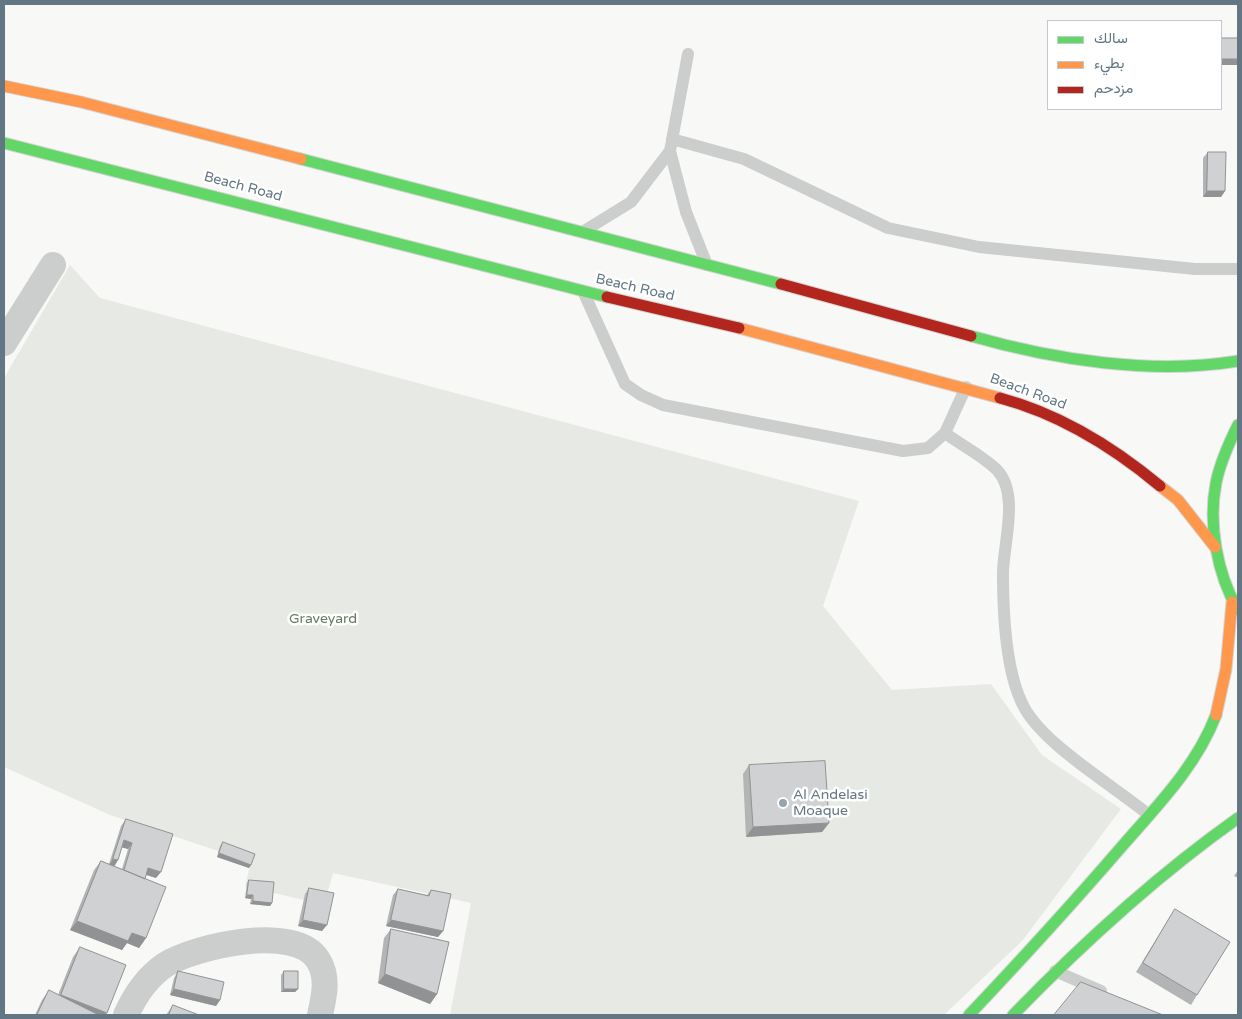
<!DOCTYPE html>
<meta charset="utf-8">
<style>
body{margin:0}
#map{position:relative;width:1242px;height:1019px;overflow:hidden;background:#f8f8f7;font-family:"Varela Round",Vazirmatn,sans-serif}
canvas{display:block}
.frame{position:absolute;inset:0;border:5px solid #627783;pointer-events:none}
.legend{position:absolute;left:1047px;top:20px;width:175px;height:90px;box-sizing:border-box;background:#fff;border:1px solid #c0c9cd;margin:0;padding:6px 9px;list-style:none;font-size:15px;color:#627783}
.legend li{display:flex;align-items:center;gap:10px;height:25px}
.legend b{width:25px;border:1px solid #c0c9cd}
</style>
<div id="map">
<canvas width="1242" height="1019"></canvas>
<div class="frame"></div>
<ul class="legend">
<li><b style="height:6px;background:#63d668"></b>سالك</li>
<li><b style="height:6px;background:#ff974d"></b>بطيء</li>
<li><b style="height:6px;background:#b3261e"></b>مزدحم</li>
</ul>
</div>
<script>
const context = document.querySelector('canvas').getContext('2d');
context.lineJoin = 'round';
function paint(path, color) {
  context.fillStyle = color;
  context.fill(path, 'evenodd');
}
function strokePath(path, color, width, dash) {
  context.strokeStyle = color;
  context.lineWidth = width;
  context.lineCap = dash ? 'butt' : 'round';
  context.setLineDash(dash || []);
  context.stroke(path);
}
function drawText(font, color, halo, rows, align = 'center') {
  context.font = font + ' "Varela Round",sans-serif';
  context.lineWidth = 5;
  context.setLineDash([]);
  context.textBaseline = 'middle';
  context.strokeStyle = halo;
  context.fillStyle = color;
  for (const [text, x, y, turn = 0] of rows) {
    context.save();
    context.translate(x, y);
    context.rotate((+turn || 0) * Math.PI / 180);
    context.textAlign = isNaN(turn) ? turn : align;
    if (halo) context.strokeText(text, 0, 0);
    context.fillText(text, 0, 0);
    context.restore();
  }
}
paint(new Path2D(`
 M70 265 100 298 859 501 823 606 892 690 991 684 1042 755 1121 809 1023 940 944 1015H450L471 903 333 873 324 905 245 886 251 862 110 815 4 767V378Z`), '#e7eae4');
const fast = new Path2D(`
 M4 143 607 297
 M301 159 781 284
 M971 336C1055 360 1152 375 1238 361
 M1238 425C1229 443 1220 463 1216 483 1208 524 1217 574 1238 610
 M969 1015C1022 959 1074 902 1124 844 1159 804 1197 765 1216 715
 M1013 1015C1083 943 1156 876 1238 818`);
const slow = new Path2D(`
 M4 86 81 102 301 159
 M739 328 1000 398
 M1160 486 1178 500 1215 547
 M1216 715 1226 669 1232 602`);
const jam = new Path2D(`
 M781 284 971 336
 M607 297 739 328
 M1000 398C1060 414 1112 446 1160 486`);
strokePath(fast, '#d4d5d5', 13);
strokePath(slow, '#d4d5d5', 13);
strokePath(jam, '#d4d5d5', 13);
strokePath(new Path2D(`
 M688 54 670 151 686 212 707 265
 M672 139 744 159 888 228 979 247 1195 269H1238
 M584 231 631 202 670 151
 M583 291 625 384 641 395 663 405 903 451 928 448 945 433 966 387
 M945 433C961 445 983 456 997 470 1020 494 1003 545 1003 573 1003 613 1005 672 1024 707 1044 745 1114 786 1149 815
 M1055 971 1101 991`), '#cccece', 12);
strokePath(new Path2D(`
 M4 343 53 265
 M126 1015C135 995 146 978 165 965 195 946 296 923 318 960 329 977 324 997 320 1015`), '#cccece', 26);
strokePath(fast, '#63d668', 11);
strokePath(slow, '#ff974d', 11);
strokePath(jam, '#b3261e', 11);
paint(new Path2D(`
 M1208 152 1225 191 1221 197H1203V158Z
 M749 765 829 823 822 832 746 837 743 774Z
 M126 819 156 878 146 875 145 879 146 938 139 948 127 943 122 950 70 930 94 870 101 861 109 864 121 826ZM122 847 128 849 122 869 114 866 118 860Z
 M223 842 251 865 249 868 217 857 220 846Z
 M1238 870V878L1234 876Z
 M249 880 272 903 270 906 250 904 251 899 245 898 247 883Z
 M309 888 322 931 298 926 305 894Z
 M398 889 427 895 431 890 443 931 438 937 386 926 393 895Z
 M1175 909 1197 995 1191 1005 1136 972Z
 M391 929 437 994 430 1004 378 983 384 938Z
 M80 947 105 1015H35L42 1000 49 990 58 995 73 957Z
 M178 971 220 1000 216 1006 170 995 174 978Z
 M284 971 298 989 295 992H281V975Z
 M173 1005 169 1015H166Z`), '#b2b4b5');
paint(new Path2D(`
 M1221 59H1238V65H1221Z
 M1207 191H1225L1221 197H1203Z
 M829 823 822 832 746 837 753 827Z
 M124 840 132 843 128 849 120 847Z
 M219 853 251 865 249 868 217 857Z
 M113 859 118 860 114 867 109 865Z
 M148 868 161 872 156 878 144 874Z
 M247 895H253L251 899 245 898Z
 M253 901 272 903 270 906 250 904Z
 M303 920 327 925 322 931 298 926Z
 M391 920 443 931 438 937 386 926Z
 M77 921 132 933 146 938 139 948 127 943 122 950 70 930Z
 M385 974 437 994 430 1004 378 983Z
 M174 989 220 1000 216 1006 170 995Z
 M284 989H298L295 992H281Z
 M61 995 107 1013 105 1015H82L54 1005Z`), '#919293');
const building = new Path2D(`
 M1221 38H1238V59H1221Z
 M1208 152H1226L1225 191H1207Z
 M825 761 829 823 753 827 749 765Z
 M126 819 173 834 161 872 148 868 145 879 124 870 132 843 124 840 118 860 113 859Z
 M223 842 255 854 251 865 219 853Z
 M101 861 166 887 146 938 132 933 128 941 77 921Z
 M249 880 274 882 272 903 253 901V895H247Z
 M309 888 334 893 327 925 303 920Z
 M398 889 429 896 431 890 451 894 443 931 391 920Z
 M1175 909 1230 942 1197 995 1143 963Z
 M391 929 449 942 437 994 385 974Z
 M80 947 126 965 107 1013 61 995Z
 M178 971 224 982 220 1000 174 989Z
 M284 971H298V989H284Z
 M1081 982 1163 1015H1054Z
 M49 990 97 1014 96 1015H37Z
 M173 1005 199 1015H169Z`);
paint(building, '#cfd1d2');
strokePath(building, '#919293', 1);
for (const [x, y, r, color] of [
 [783,803,5,"#96a4ac"]
]) {
  const dot = new Path2D();
  dot.arc(x, y, r, 0, 2 * Math.PI);
  context.fillStyle = color;
  context.fill(dot);
  strokePath(dot, '#fff', 2);
}
drawText('14px', '#627783', '#fff', [
 ["Beach Road",243,187,15],
 ["Beach Road",635,288,13],
 ["Beach Road",1028,392,20]
]);
drawText('14px', '#687a61', '#fff', [
 ["Graveyard",323,619]
]);
drawText('14px', '#627783', '#fff', [
 ["Al Andelasi",793,795],
 ["Moaque",793,811]
], 'left');
</script>
